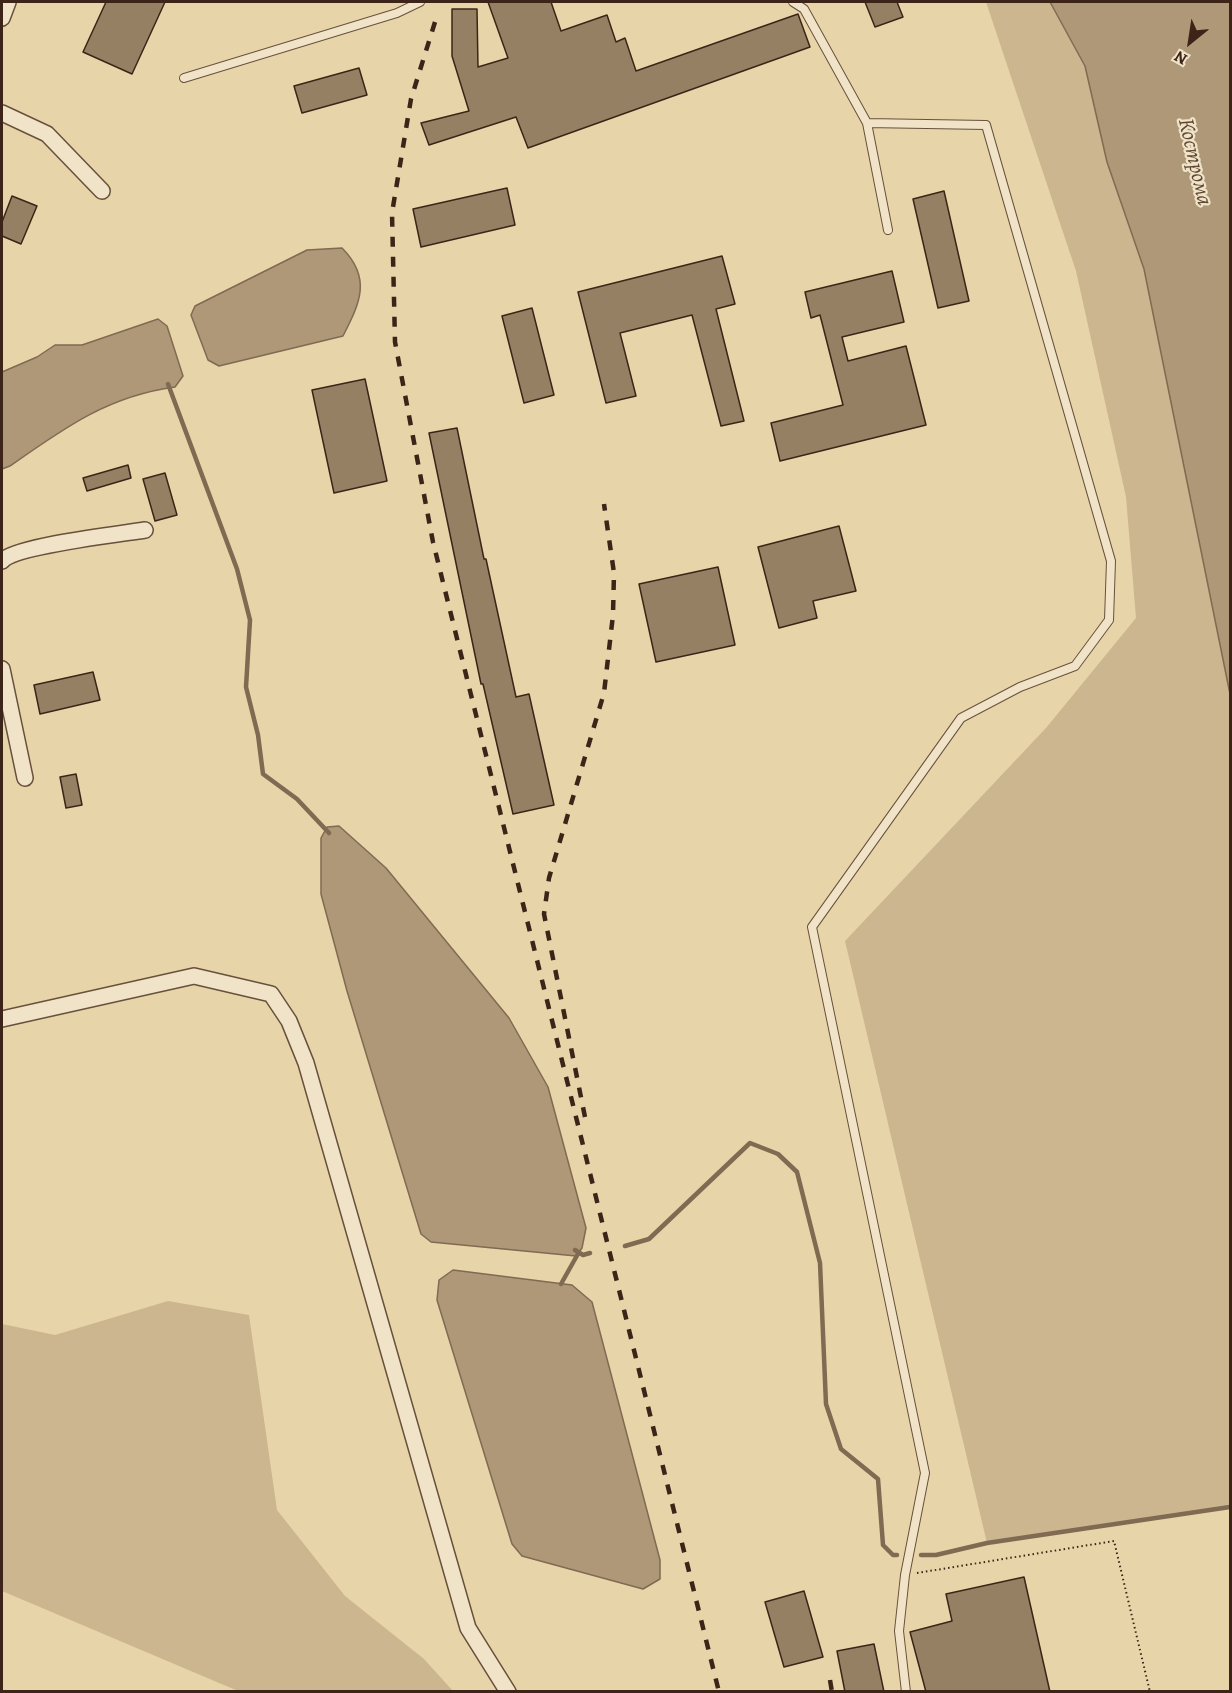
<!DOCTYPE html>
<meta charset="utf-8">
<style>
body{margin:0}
#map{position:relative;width:1232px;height:1693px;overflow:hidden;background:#e8d4a9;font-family:Alegreya,serif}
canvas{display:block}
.frame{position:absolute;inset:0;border:3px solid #3c2518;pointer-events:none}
.north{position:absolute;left:1160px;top:12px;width:60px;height:60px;-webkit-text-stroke:4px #f0e3c7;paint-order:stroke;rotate:210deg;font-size:16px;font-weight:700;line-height:24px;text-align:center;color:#3c2518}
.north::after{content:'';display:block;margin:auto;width:21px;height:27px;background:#3c2518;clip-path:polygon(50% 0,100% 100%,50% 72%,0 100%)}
</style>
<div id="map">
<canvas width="1232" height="1693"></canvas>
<div class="frame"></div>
<div class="north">N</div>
</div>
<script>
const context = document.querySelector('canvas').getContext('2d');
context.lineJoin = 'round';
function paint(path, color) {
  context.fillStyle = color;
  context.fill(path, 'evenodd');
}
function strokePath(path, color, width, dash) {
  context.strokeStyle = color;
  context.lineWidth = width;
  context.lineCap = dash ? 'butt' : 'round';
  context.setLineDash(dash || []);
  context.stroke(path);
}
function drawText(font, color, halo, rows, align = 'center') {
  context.font = font + ' Alegreya,serif';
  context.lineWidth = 4.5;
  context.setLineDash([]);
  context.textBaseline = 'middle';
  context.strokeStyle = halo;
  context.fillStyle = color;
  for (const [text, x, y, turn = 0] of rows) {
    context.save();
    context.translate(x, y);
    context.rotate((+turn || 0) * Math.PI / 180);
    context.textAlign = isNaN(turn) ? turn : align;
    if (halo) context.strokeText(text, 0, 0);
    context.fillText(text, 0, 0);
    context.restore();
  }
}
paint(new Path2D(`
 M986 2H1050L1085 66 1107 162 1144 269 1230 694V1507L987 1543 845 941 1046 728 1136 618 1126 497 1076 271Z
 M168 1301 249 1315 277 1510 345 1596 424 1659 453 1691H238L2 1591V1324L55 1335Z`), '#cbb690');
const water = new Path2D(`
 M1050 2H1230V694L1144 269 1107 162 1085 66Z
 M342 248C372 278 360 303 343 336L219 366 208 360 191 315 195 306 307 250Z
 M158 319 167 326 183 376 175 387C108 396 64 428 10 466L2 469V372L37 357 55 345H82Z
 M339 826 386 868 509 1018 548 1087 586 1228 582 1248 576 1256 431 1242 421 1234 347 991 321 894V838L327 827Z
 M453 1270 572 1285 592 1302 660 1560V1579L643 1589 522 1556 512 1544 437 1300 439 1280Z`);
paint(water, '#ae9878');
strokePath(water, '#806a52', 1.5);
strokePath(new Path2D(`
 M168 384 237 569 250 620 246 687 258 735 263 774 297 799 329 833
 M625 1246 649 1239 750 1143 778 1154 797 1172 820 1263 826 1404 841 1449 878 1479 883 1545 893 1555H897
 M575 1250 583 1255 590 1253
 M561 1284 579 1252
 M921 1555H936L987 1543 1230 1507`), '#806a52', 4.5);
const building = new Path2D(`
 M106 2H165L132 74 83 52Z
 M488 2H551L561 31 607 15 616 42 625 38 636 71 798 14 810 47 528 148 516 117 429 145 421 123 469 111 452 56V9H477L478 67 508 58Z
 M865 2H897L903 17 875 27Z
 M359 68 367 95 302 113 294 86Z
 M507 188 515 225 421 247 413 209Z
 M944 191 969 301 938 308 913 199Z
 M12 196 37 206 21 244 2 236V222Z
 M722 256 735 304 716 309 744 421 721 426 692 315 620 333 636 396 606 403 578 292Z
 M892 271 904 322 842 337 848 361 906 346 926 425 780 461 771 423 843 405 820 315 811 318 805 292Z
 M532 308 554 395 524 403 502 316Z
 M365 379 387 481 334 493 312 390Z
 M457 428 484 559H486L516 697 529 694 554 805 513 814 483 684H481L429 433Z
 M128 465 131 478 87 491 83 478Z
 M165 473 177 515 155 521 143 479Z
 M839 526 856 591 813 601 817 618 779 628 758 547Z
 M718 567 735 645 656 662 639 584Z
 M93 672 100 700 40 714 34 685Z
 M76 774 82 805 66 808 60 777Z
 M1024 1577 1050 1692H926L910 1632 952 1621 946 1594Z
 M804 1591 823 1657 784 1667 765 1602Z
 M874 1644 884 1692H845L837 1651Z`);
paint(building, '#958063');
strokePath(building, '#3c2518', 1.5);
const lane = new Path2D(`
 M793 2 804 9 867 123 888 230
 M184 78 397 13 420 2
 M867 123 986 125 1111 561 1109 620 1075 666 1020 687 961 718 812 927 925 1473 905 1575 899 1631 906 1692`);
const street = new Path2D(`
 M2 18 8 2
 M2 113 47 134 102 191
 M2 561C15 546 120 534 145 530
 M2 669 25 778
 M2 1019 194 976 271 994 289 1021 306 1063 468 1628 508 1692`);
strokePath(lane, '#67513c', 10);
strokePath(street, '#67513c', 18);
strokePath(new Path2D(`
 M917 1573 1114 1541 1150 1692`), '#3c2518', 2, [1.5, 3]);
strokePath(lane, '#f0e3c7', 8);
strokePath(street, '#f0e3c7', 15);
strokePath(new Path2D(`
 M435 22 411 99 392 213 395 342 433 542 719 1692
 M585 1117 544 914 549 878 604 693 613 615 614 573 604 504
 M830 1680 832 1692`), '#3c2518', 4.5, [10, 10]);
drawText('italic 22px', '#5e4835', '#f0e3c7', [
 ["Кострома",1194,162,77]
]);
</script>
